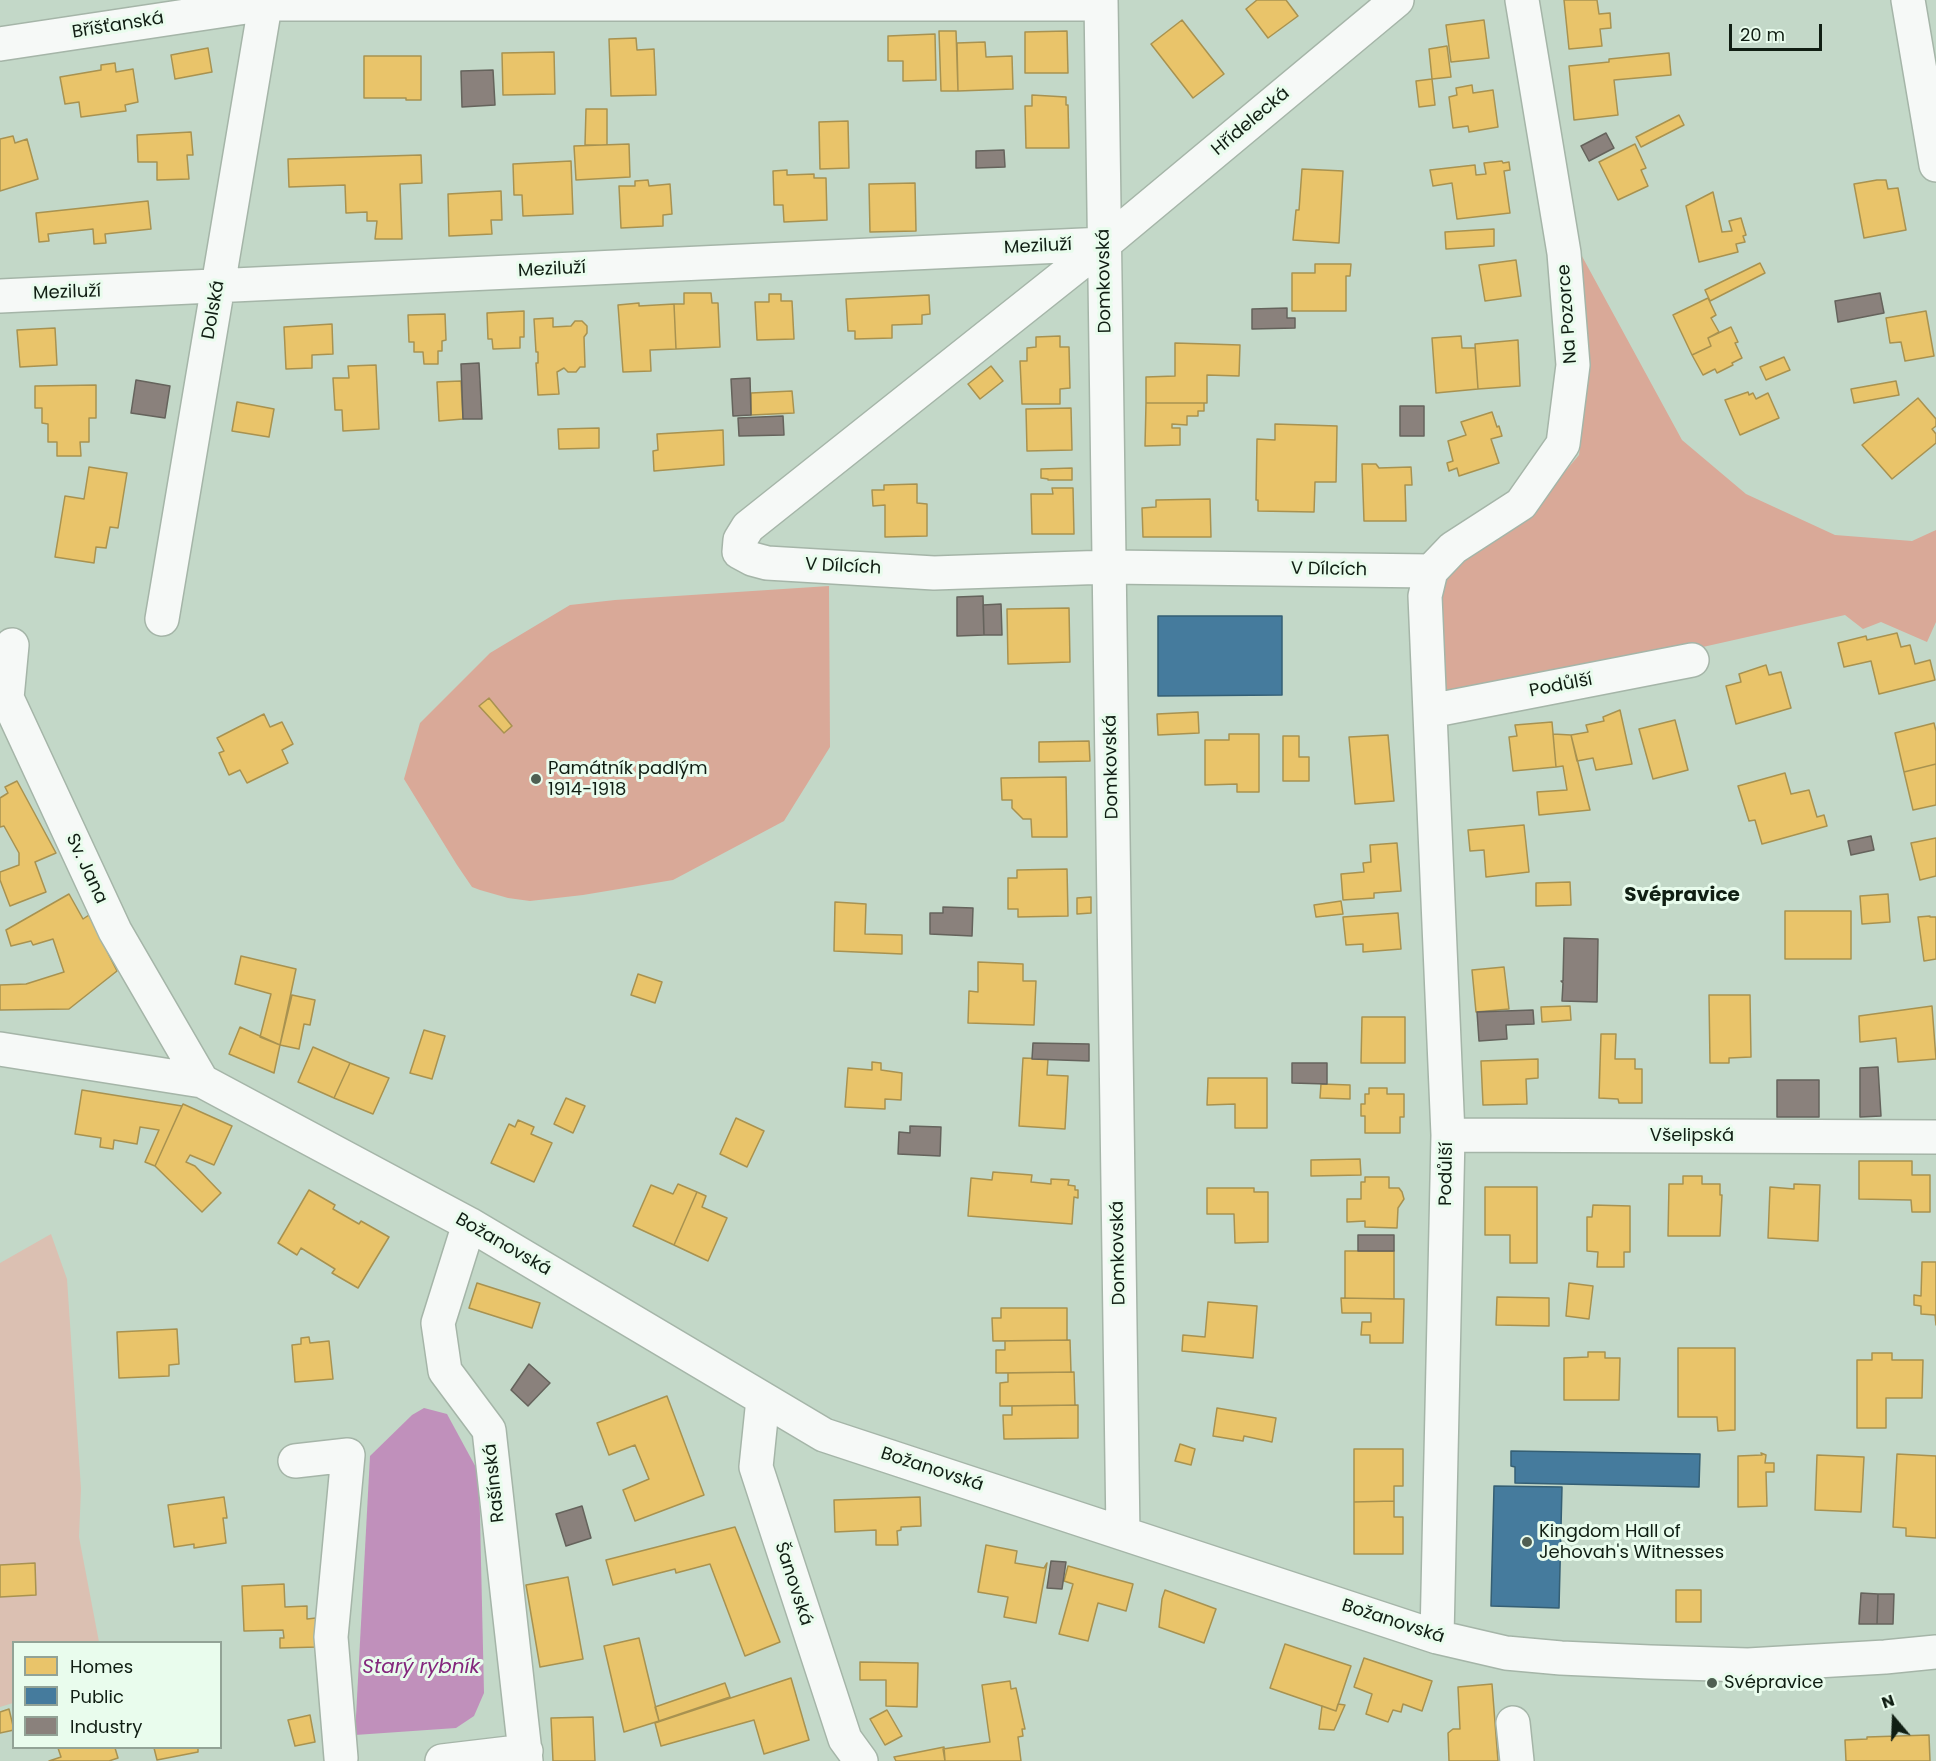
<!DOCTYPE html>
<meta charset="utf-8">
<style>
body{margin:0}
#map{position:relative;width:1936px;height:1761px;overflow:hidden;background:#c3d8c8;font-family:Poppins,sans-serif}
canvas{display:block}
.legend{position:absolute;left:12px;top:1641px;width:210px;height:108px;box-sizing:border-box;background:#e9fced;border:2px solid #92a396;margin:0;padding:8px 10px;list-style:none;font-size:18px;color:#101e13}
.legend li{display:flex;align-items:center;gap:12px;height:30px}
.legend b{width:30px;border:2px solid #92a396}
.north{position:absolute;left:1864px;top:1689px;width:60px;height:60px;-webkit-text-stroke:4px #e9fced;paint-order:stroke;rotate:341deg;font-size:16px;font-weight:700;line-height:24px;text-align:center;color:#101e13}
.north::after{content:'';display:block;margin:auto;width:21px;height:27px;background:#101e13;clip-path:polygon(50% 0,100% 100%,50% 72%,0 100%)}
.scale{position:absolute;left:1729px;top:24px;width:93px;height:27px;box-sizing:border-box;border:3px solid #101e13;border-top:0;padding-left:8px;font-size:18px;line-height:21px;white-space:nowrap;color:#101e13;-webkit-text-stroke:4px #e9fced;paint-order:stroke}
</style>
<div id="map">
<canvas width="1936" height="1761"></canvas>
<ul class="legend">
<li><b style="height:16px;background:#e9c46a"></b>Homes</li>
<li><b style="height:16px;background:#457b9d"></b>Public</li>
<li><b style="height:16px;background:#8a817c"></b>Industry</li>
</ul>
<div class="north">N</div>
<div class="scale">20 m</div>
</div>
<script>
const context = document.querySelector('canvas').getContext('2d');
context.lineJoin = 'round';
function paint(path, color) {
  context.fillStyle = color;
  context.fill(path, 'evenodd');
}
function strokePath(path, color, width, dash) {
  context.strokeStyle = color;
  context.lineWidth = width;
  context.lineCap = dash ? 'butt' : 'round';
  context.setLineDash(dash || []);
  context.stroke(path);
}
function drawText(font, color, halo, rows, align = 'center') {
  context.font = font + ' Poppins,sans-serif';
  context.lineWidth = 6;
  context.setLineDash([]);
  context.textBaseline = 'middle';
  context.strokeStyle = halo;
  context.fillStyle = color;
  for (const [text, x, y, turn = 0] of rows) {
    context.save();
    context.translate(x, y);
    context.rotate((+turn || 0) * Math.PI / 180);
    context.textAlign = isNaN(turn) ? turn : align;
    if (halo) context.strokeText(text, 0, 0);
    context.fillText(text, 0, 0);
    context.restore();
  }
}
paint(new Path2D(`
 M51 1234 67 1279 81 1489 79 1537 99 1642H14L13 1703 0 1707V1263Z`), '#dbc0b2');
paint(new Path2D(`
 M1571 236 1682 440 1746 494 1835 535 1912 541 1936 530V622L1927 642 1881 622 1863 629 1845 615 1534 685 1442 699 1435 597 1449 567 1530 513 1579 455 1587 390Z
 M829 586 830 747 784 821 673 880 583 895 530 901 508 898 480 890 472 887 457 865 404 779 420 723 490 653 570 605 615 600Z`), '#d9a998');
paint(new Path2D(`
 M424 1408 447 1414 479 1473 484 1693 474 1716 456 1728 355 1735 370 1456 412 1415Z`), '#c090bb');
const homes = new Path2D(`
 M1257 0H1286L1298 16 1268 38 1246 9Z
 M1564 0H1597L1599 14 1610 13 1611 28 1600 29 1602 46 1569 49Z
 M1182 20 1224 74 1193 98 1151 44Z
 M1484 20 1489 58 1451 62 1446 25Z
 M939 31H956L958 91H941Z
 M1067 31 1068 73H1025V32Z
 M935 34 936 80 903 81V61H888V36Z
 M636 38 637 50 654 49 656 95 611 96 609 39Z
 M985 42 986 57 1012 56 1013 89 958 91 957 43Z
 M1447 46 1451 77 1432 79 1429 49Z
 M208 48 212 72 175 79 171 55Z
 M554 52 555 94 503 95 502 53Z
 M1669 53 1671 75 1614 80 1618 115 1574 120 1569 66 1609 62V59Z
 M364 56H421V100H406V98H364Z
 M115 63 116 72 133 69 138 102 125 105 126 111 81 117 79 102 65 104 60 77 101 70V65Z
 M1432 79 1435 105 1419 107 1416 81Z
 M1472 85 1473 93 1493 90 1498 127 1469 132 1468 126 1453 128 1449 97 1457 95 1456 88Z
 M1032 95 1066 97V105H1068L1069 148H1026L1025 106H1032Z
 M586 109H607V145H585Z
 M1679 115 1684 125 1641 147 1636 137Z
 M848 121 849 168 820 169 819 122Z
 M191 132 193 155H187L189 179 157 180V162H138L137 135Z
 M13 136 15 143 27 139 38 179 0 191V139Z
 M629 144 630 177 576 180 574 146Z
 M1635 144 1646 168 1641 170 1648 186 1618 200 1599 162Z
 M421 155 422 183 400 184 402 239H375L377 221H367V212L346 213 345 185 289 187 288 159Z
 M571 161 573 214 523 216 522 195H514L513 164Z
 M1502 161 1503 163 1509 162 1510 170 1504 171 1510 213 1457 219 1452 183 1433 186 1430 170 1475 165 1476 175 1486 174 1484 163Z
 M1302 169 1343 171 1339 243 1293 240 1296 210H1299Z
 M787 170V175L814 174V178H826L827 220 784 222 783 205H774L773 171Z
 M648 180 649 186 670 184 672 214 663 215V226L621 228 619 186H635V181Z
 M1877 180H1886L1888 189 1898 188 1906 230 1864 238 1854 184Z
 M915 183 916 231 870 232 869 184Z
 M501 191 502 220H491L492 234 449 236 448 194Z
 M1713 192 1722 232 1732 231 1729 221 1741 218 1746 235 1743 236 1745 242 1736 244 1738 252 1699 262 1686 206Z
 M148 201 151 229 105 234 106 243 94 244 93 229 48 234 49 241 39 242 36 213Z
 M1494 229V246L1446 249 1445 232Z
 M1516 260 1521 296 1485 301 1479 265Z
 M1760 263 1765 273 1710 301 1705 290Z
 M1315 264H1351L1350 276H1346V311H1292V273H1315Z
 M684 293H711L712 303H718L720 347 676 349 674 304H684Z
 M769 294H781V301H792L794 339 757 340 755 302H769Z
 M929 295 930 314 922 315V324L892 325V338L855 339V331H848L846 299Z
 M1708 298 1716 315 1711 318 1719 332 1708 338 1711 346 1692 355 1673 315Z
 M639 303V306L674 304 676 349 650 350 651 371 623 372 618 305Z
 M524 311V337H520V348L493 349 492 339H488L487 313Z
 M1926 311 1934 356 1905 361 1901 342 1890 343 1886 318Z
 M445 314 446 340 442 341V351H438V364H424L423 352H414V342H409L408 315Z
 M553 318V327L571 326 575 321H582L587 326V333L584 337 585 367H580L576 372H568L564 368 557 372 559 394 538 395 536 363H538V352H536L534 319Z
 M332 324 333 354 312 355V368L286 369 284 327Z
 M1731 327 1738 342 1735 343 1742 358 1732 363 1733 365 1717 373 1715 369 1703 375 1692 355 1711 346 1708 338Z
 M55 328 57 365 20 367 17 330Z
 M1060 336V347H1069L1070 388 1060 389V404H1022L1020 361H1027V348L1036 347V337Z
 M1461 336 1462 348H1475L1478 389 1436 393 1432 338Z
 M1518 340 1520 386 1478 389 1475 344Z
 M1175 343 1240 345 1239 376 1207 375V403H1146V377L1175 376Z
 M1784 357 1790 370 1766 380 1760 367Z
 M376 365 379 429 343 431 342 410H335L333 378H349L348 366Z
 M991 366 1003 381 980 399 968 384Z
 M461 381 463 419 439 421 437 382Z
 M1896 381 1899 395 1854 403 1851 389Z
 M96 385V418H89V442H80L81 456H57V442H48V424L42 423V408H35V386Z
 M792 391 794 413 751 415V393Z
 M1748 392 1749 395 1753 393 1756 399 1768 393 1779 418 1740 435 1725 400Z
 M1918 398 1936 419V426L1932 429 1936 434V443L1892 479 1862 445Z
 M237 402 274 409 269 437 232 431Z
 M1146 403H1204V411H1198V416H1187V425L1172 424V428H1180V445L1145 446Z
 M1071 408 1072 450 1027 451 1026 409Z
 M1492 412 1497 427 1499 426 1502 436 1491 439 1499 463 1459 476 1457 468 1449 471 1447 463 1453 461 1448 441 1466 435 1461 422Z
 M1275 424 1337 426 1336 482H1315L1314 512 1258 511V500H1256L1257 439 1275 440Z
 M599 428V448L559 449 558 429Z
 M723 430 724 465 654 471 653 451 658 450 657 434Z
 M1362 464H1376L1379 468 1411 467 1412 485H1405L1406 521H1364Z
 M89 467 127 473 118 528 110 527 106 548 96 547 94 563 55 557 65 496 84 499Z
 M1072 468V480H1048V479L1041 478V469Z
 M917 484V503L927 504V536L885 537V505L873 506 872 490H884V485Z
 M1052 488H1073L1074 534H1032L1031 494H1053Z
 M1210 499 1211 537H1143L1142 508 1156 507V500Z
 M1069 608 1070 662 1008 664 1007 609Z
 M1897 633 1901 647 1910 645 1915 664 1930 660 1935 680 1879 694 1871 661 1844 667 1838 643 1866 636 1867 640Z
 M1766 665 1769 675 1781 672 1791 708 1736 724 1726 686 1741 682 1739 674Z
 M489 698 512 726 504 733 479 706Z
 M1620 710 1632 764 1596 770 1593 758 1577 761 1571 735 1588 732 1586 725 1604 721 1603 717Z
 M1198 712 1199 733 1158 735 1157 714Z
 M264 714 270 727 282 722 293 744 282 750 288 763 247 783 240 770 229 775 219 753 224 751 217 738Z
 M1675 720 1688 770 1653 779 1639 729Z
 M1552 722 1556 767 1513 771 1509 737 1517 736 1515 725Z
 M1934 723 1936 731V764L1904 772 1895 733Z
 M1229 734H1259V792H1237V784L1205 785V740H1229Z
 M1553 734 1571 735 1590 810 1539 815 1537 792 1567 790 1563 766 1556 767Z
 M1388 735 1394 801 1355 804 1349 737Z
 M1283 736H1299V757H1309V781H1283Z
 M1089 741 1090 761 1039 762V742Z
 M1936 764V805L1913 810 1904 772Z
 M1785 773 1791 794 1809 790 1817 817 1824 815 1827 826 1762 844 1755 820 1749 821 1738 786Z
 M1066 777 1067 837H1032L1031 819H1023L1012 808V800H1002L1001 778Z
 M17 781 56 853 35 862 46 892 10 906 0 880V872L19 865V853L4 826 0 827V798L8 793 5 787Z
 M1524 825 1529 872 1486 877 1484 850 1470 851 1468 830Z
 M1936 838V876L1920 880 1911 843Z
 M1397 843 1401 891 1374 893V898L1343 900 1341 874 1364 872 1363 863 1371 862 1370 845Z
 M1067 869 1068 916 1018 917V909H1008V878H1017V870Z
 M1570 882 1571 905 1536 906V883Z
 M69 894 83 919 89 915 117 971 69 1009 0 1010V985L26 984 64 972 53 939 33 945 31 941 11 946 6 930Z
 M1888 894 1890 922 1862 924 1860 896Z
 M1091 897V913L1077 914V898Z
 M1341 901 1343 914 1316 917 1314 905Z
 M835 902 866 904 865 934 902 935V954L834 951Z
 M1785 911H1851V959H1785Z
 M1398 913 1401 949 1363 952V944L1346 945 1343 917Z
 M1930 916V917H1936V959L1924 961 1918 917Z
 M241 956 296 969 280 1045 260 1037 271 994 235 984Z
 M978 962 1023 964V981H1036L1034 1025 968 1023 969 991 978 992Z
 M1504 967 1509 1009 1476 1012 1472 970Z
 M638 974 662 982 655 1003 631 995Z
 M292 995 315 1000 310 1025 304 1024 299 1049 280 1045Z
 M1709 995H1750L1751 1057 1729 1058V1063H1710Z
 M1570 1006 1571 1020 1542 1022 1541 1007Z
 M1932 1006 1936 1059 1898 1062 1896 1038 1860 1042 1859 1016Z
 M1362 1017H1405V1063H1361Z
 M240 1027 280 1045 274 1073 229 1054Z
 M424 1030 445 1036 432 1079 410 1073Z
 M1601 1034H1616L1615 1059H1635V1069H1642V1103H1619L1618 1099 1599 1098Z
 M313 1047 350 1063 334 1098 298 1082Z
 M1023 1058 1048 1059 1047 1075 1068 1076 1065 1129 1019 1126Z
 M1538 1059V1078L1526 1079 1527 1104 1483 1105 1481 1061Z
 M872 1062 881 1063V1070L902 1073 901 1100 885 1099V1109L845 1107 848 1068 872 1070Z
 M350 1063 389 1078 373 1114 334 1098Z
 M1208 1078H1267V1128H1235V1104L1207 1105Z
 M1321 1084 1350 1085V1099L1320 1098Z
 M1369 1088H1387V1094H1404V1117H1400V1133H1365V1116H1361V1104H1365V1094H1369Z
 M82 1090 182 1106 155 1166 145 1162 159 1130 140 1127 137 1144 114 1140 113 1149 100 1147 101 1138 75 1134Z
 M566 1098 585 1106 573 1133 554 1124Z
 M183 1104 232 1126 214 1165 190 1155 186 1162 195 1166 221 1193 202 1212 155 1166Z
 M736 1118 764 1131 747 1167 720 1154Z
 M518 1120 534 1127 531 1134 552 1143 534 1182 491 1163 509 1124 515 1127Z
 M1360 1159 1361 1175 1311 1176V1160Z
 M1859 1161H1912V1175H1930V1212H1912L1911 1200 1859 1199Z
 M993 1172 1032 1175 1031 1182 1051 1184V1179L1069 1180 1068 1185 1075 1186V1190H1078V1198L1074 1197 1072 1224 968 1216 971 1178 992 1180Z
 M1683 1176H1702V1184H1720V1195H1722L1720 1236H1668L1669 1184H1683Z
 M1365 1177H1389V1188H1399L1402 1192 1404 1199 1398 1208 1397 1228 1365 1227V1221L1347 1222V1199H1361V1182H1365Z
 M678 1184 697 1192 674 1245 633 1226 651 1185 673 1194Z
 M1794 1184 1820 1185 1818 1241 1768 1238 1770 1187 1794 1189Z
 M1485 1187H1537V1263H1510V1235H1485Z
 M1207 1188H1254V1192H1268V1242L1235 1243 1234 1214H1207Z
 M309 1190 335 1205 333 1209 359 1224 361 1221 389 1237 358 1288 332 1273 335 1269 301 1248 297 1255 278 1243Z
 M697 1192 706 1196 702 1207 727 1218 708 1261 674 1245Z
 M1593 1205 1630 1206V1252H1624V1267H1597L1598 1252 1587 1251V1217H1592Z
 M1345 1251H1394V1299L1345 1298Z
 M1922 1262H1936V1325L1935 1315 1921 1314V1306L1914 1305V1295L1921 1296Z
 M477 1283 540 1303 532 1328 469 1308Z
 M1569 1283 1593 1286 1589 1319 1566 1316Z
 M1497 1297 1549 1298V1326L1496 1325Z
 M1341 1298 1404 1299 1403 1343H1370V1335H1361L1362 1322H1371V1313H1342Z
 M1208 1302 1257 1306 1253 1358 1182 1351 1183 1335 1205 1337Z
 M1001 1308H1067V1340L993 1341 992 1318H1001Z
 M177 1329 179 1364 169 1365V1376L119 1378 117 1332Z
 M309 1337 310 1343 329 1341 333 1379 295 1382 292 1345 301 1344V1338Z
 M1070 1340 1071 1372 996 1373V1350H1005V1341Z
 M1678 1348H1735V1430L1718 1431 1717 1417H1678Z
 M1588 1352H1605V1358H1620L1619 1400H1564V1358L1588 1357Z
 M1872 1353H1892V1360H1923L1922 1398H1886V1428H1857V1360H1872Z
 M1074 1372 1075 1405 1000 1406V1383L1008 1382V1373Z
 M667 1396 704 1495 635 1521 623 1490 649 1479 635 1445 609 1455 597 1423Z
 M1078 1405V1438L1004 1439 1003 1415H1012V1406Z
 M1217 1408 1276 1418 1272 1442 1244 1436 1243 1441 1213 1436Z
 M1180 1444 1195 1449 1191 1465 1175 1461Z
 M1354 1449H1403V1486H1394V1501L1354 1502Z
 M1761 1453 1766 1455 1765 1463H1774V1472H1766L1767 1506 1738 1507V1456L1762 1455Z
 M1897 1454 1936 1456V1538L1906 1536V1528L1893 1527Z
 M1817 1455 1864 1457 1861 1512 1815 1510Z
 M224 1497 227 1518H223L226 1543 194 1548V1544L174 1547 168 1505Z
 M920 1497 921 1526 901 1527V1530L897 1531 898 1545H876V1530L835 1532 834 1500Z
 M1394 1501V1517H1403V1554H1354V1502Z
 M735 1527 780 1642 745 1656 710 1564 676 1573 675 1569 613 1585 606 1560Z
 M986 1545 1017 1551 1015 1563 1044 1568 1047 1563 1036 1623 1004 1617 1008 1597 978 1592Z
 M35 1563 36 1595 0 1597V1565Z
 M1068 1566 1133 1584 1126 1611 1098 1603 1088 1641 1059 1634 1073 1584 1064 1581Z
 M568 1577 583 1659 540 1667 526 1585Z
 M284 1584 285 1607 307 1606V1619L316 1618 317 1647 280 1648V1638H284L283 1630 244 1631 242 1586Z
 M1165 1590 1216 1609 1204 1643 1159 1627 1162 1599Z
 M1676 1590H1701V1622H1676Z
 M639 1638 659 1721 624 1732 604 1646Z
 M1285 1644 1351 1666 1336 1711 1270 1688Z
 M1364 1658 1432 1681 1422 1711 1403 1704 1401 1712 1393 1710 1388 1722 1366 1714 1372 1694 1354 1687Z
 M860 1662 918 1663 917 1707 886 1706V1680H860Z
 M791 1678 809 1740 764 1754 754 1720 661 1746 655 1723Z
 M1010 1681 1011 1689 1016 1688 1025 1729H1022L1023 1736 1018 1737 1021 1761H945L943 1749 990 1742 982 1685Z
 M725 1683 730 1697 659 1721 655 1707Z
 M1492 1684 1498 1761H1449L1448 1733 1453 1729H1460L1458 1687Z
 M1338 1704 1345 1705 1334 1730 1319 1729 1322 1706 1336 1711Z
 M9 1709 14 1730 0 1733V1712Z
 M887 1710 902 1736 885 1745 870 1719Z
 M310 1715 315 1742 295 1746 288 1720Z
 M593 1717 595 1761H553L551 1718Z
 M1929 1735 1930 1761H1846L1845 1740 1867 1739V1737Z
 M944 1747 945 1761H896L894 1757Z
 M58 1748H115L118 1758 109 1761H49L61 1757Z
 M154 1748H198V1752L157 1760Z`);
paint(homes, '#e9c46a');
strokePath(homes, '#a89250', 1.5);
const public = new Path2D(`
 M1158 616H1282V695L1158 696Z
 M1511 1451 1700 1454 1699 1487 1515 1483V1467L1511 1466Z
 M1494 1486 1562 1487 1559 1608 1491 1606Z`);
paint(public, '#457b9d');
strokePath(public, '#355f74', 1.5);
const industry = new Path2D(`
 M493 70 495 105 462 107 461 71Z
 M1606 133 1614 148 1589 161 1581 146Z
 M1004 150 1005 167 976 168V151Z
 M1880 293 1884 313 1838 322 1835 301Z
 M1287 308V318H1295V328L1252 329V309Z
 M479 363 482 419H463L461 364Z
 M750 378 751 415 733 416 731 379Z
 M136 380 170 386 165 418 131 413Z
 M1400 406H1424V436H1400Z
 M783 416 784 435 739 436 738 418Z
 M983 596 984 635 957 636V597Z
 M1001 604 1002 635H984L983 605Z
 M1871 836 1874 850 1851 855 1848 841Z
 M943 907 973 908 972 936 930 934V913H943Z
 M1564 938 1598 939 1597 1002 1562 1001 1563 983 1561 981H1563Z
 M1533 1010 1534 1024 1506 1025 1507 1039 1479 1041 1477 1012Z
 M1033 1043 1089 1044V1061L1032 1059Z
 M1292 1063H1327V1084L1292 1083Z
 M1878 1067 1881 1116 1860 1117V1068Z
 M1777 1080H1819V1117H1777Z
 M910 1126 941 1127 940 1156 898 1154 899 1132 910 1133Z
 M1358 1235H1394V1251H1358Z
 M529 1364 550 1383 528 1406 511 1390Z
 M582 1506 591 1538 566 1546 556 1514Z
 M1051 1561 1066 1562 1062 1589 1047 1588Z
 M1861 1593 1878 1594 1877 1624H1859Z
 M1878 1594H1894L1893 1624H1877Z`);
paint(industry, '#8a817c');
strokePath(industry, '#65635c', 1.5);
const minor = new Path2D(`
 M1101 0 1123 1533
 M1397 0 1104 244 748 527 740 540 739 552 752 559 767 563 934 573 1109 567 1431 571
 M1908 0 1936 165
 M0 44 266 4H1101
 M0 296 1104 244
 M1431 571 1425 596 1448 1135 1437 1637
 M1431 571 1453 548 1521 504 1563 444 1573 365 1564 253 1522 0
 M162 619 266 0
 M12 645 7 698 115 931 202 1081
 M1430 711 1692 660
 M0 1049 202 1081 469 1224 824 1435 1437 1637 1506 1653 1561 1658 1650 1662 1748 1665 1885 1657 1936 1652
 M1448 1135 1936 1137
 M469 1224 438 1323 445 1371 489 1430 526 1761
 M763 1399 756 1467 845 1739 861 1761
 M295 1461 348 1455 331 1637 341 1758
 M1513 1723 1517 1761
 M442 1761 526 1751`);
strokePath(minor, '#a5b5a8', 36);
strokePath(minor, '#f6f9f7', 33);
for (const [x, y, r, color] of [
 [536,779,6,"#4f5f52"],
 [1527,1542,6,"#4f5f52"],
 [1712,1683,6,"#4f5f52"]
]) {
  const dot = new Path2D();
  dot.arc(x, y, r, 0, 2 * Math.PI);
  context.fillStyle = color;
  context.fill(dot);
  strokePath(dot, '#e9fced', 2);
}
drawText('18px', '#101e13', '#e9fced', [
 ["Bříšťanská",118,26,-9],
 ["Hřídelecká",1251,122,-40],
 ["Meziluží",1038,247,-3],
 ["Meziluží",552,270,-3],
 ["Domkovská",1105,281,-91],
 ["Meziluží",67,293,-2],
 ["Dolská",214,310,-80],
 ["Na Pozorce",1568,314,-94],
 ["V Dílcích",843,567,3],
 ["V Dílcích",1329,570,1],
 ["Podůlší",1561,686,-11],
 ["Domkovská",1112,767,-91],
 ["Sv. Jana",86,869,65],
 ["Všelipská",1692,1136],
 ["Podůlší",1447,1174,-89],
 ["Božanovská",503,1245,30],
 ["Domkovská",1119,1253,-91],
 ["Božanovská",932,1470,18],
 ["Rašínská",495,1483,-96],
 ["Šanovská",793,1584,72],
 ["Božanovská",1393,1622,18]
]);
drawText('18px', '#101e13', '#e9fced', [
 ["Památník padlým",548,769],
 ["1914-1918",548,790],
 ["Kingdom Hall of",1539,1532],
 ["Jehovah's Witnesses",1539,1553],
 ["Svépravice",1724,1683]
], 'left');
drawText('bold 20px', '#101e13', '#e9fced', [
 ["Svépravice",1682,896]
]);
drawText('italic 20px', '#83267c', '#e9fced', [
 ["Starý rybník",421,1668]
]);
</script>
